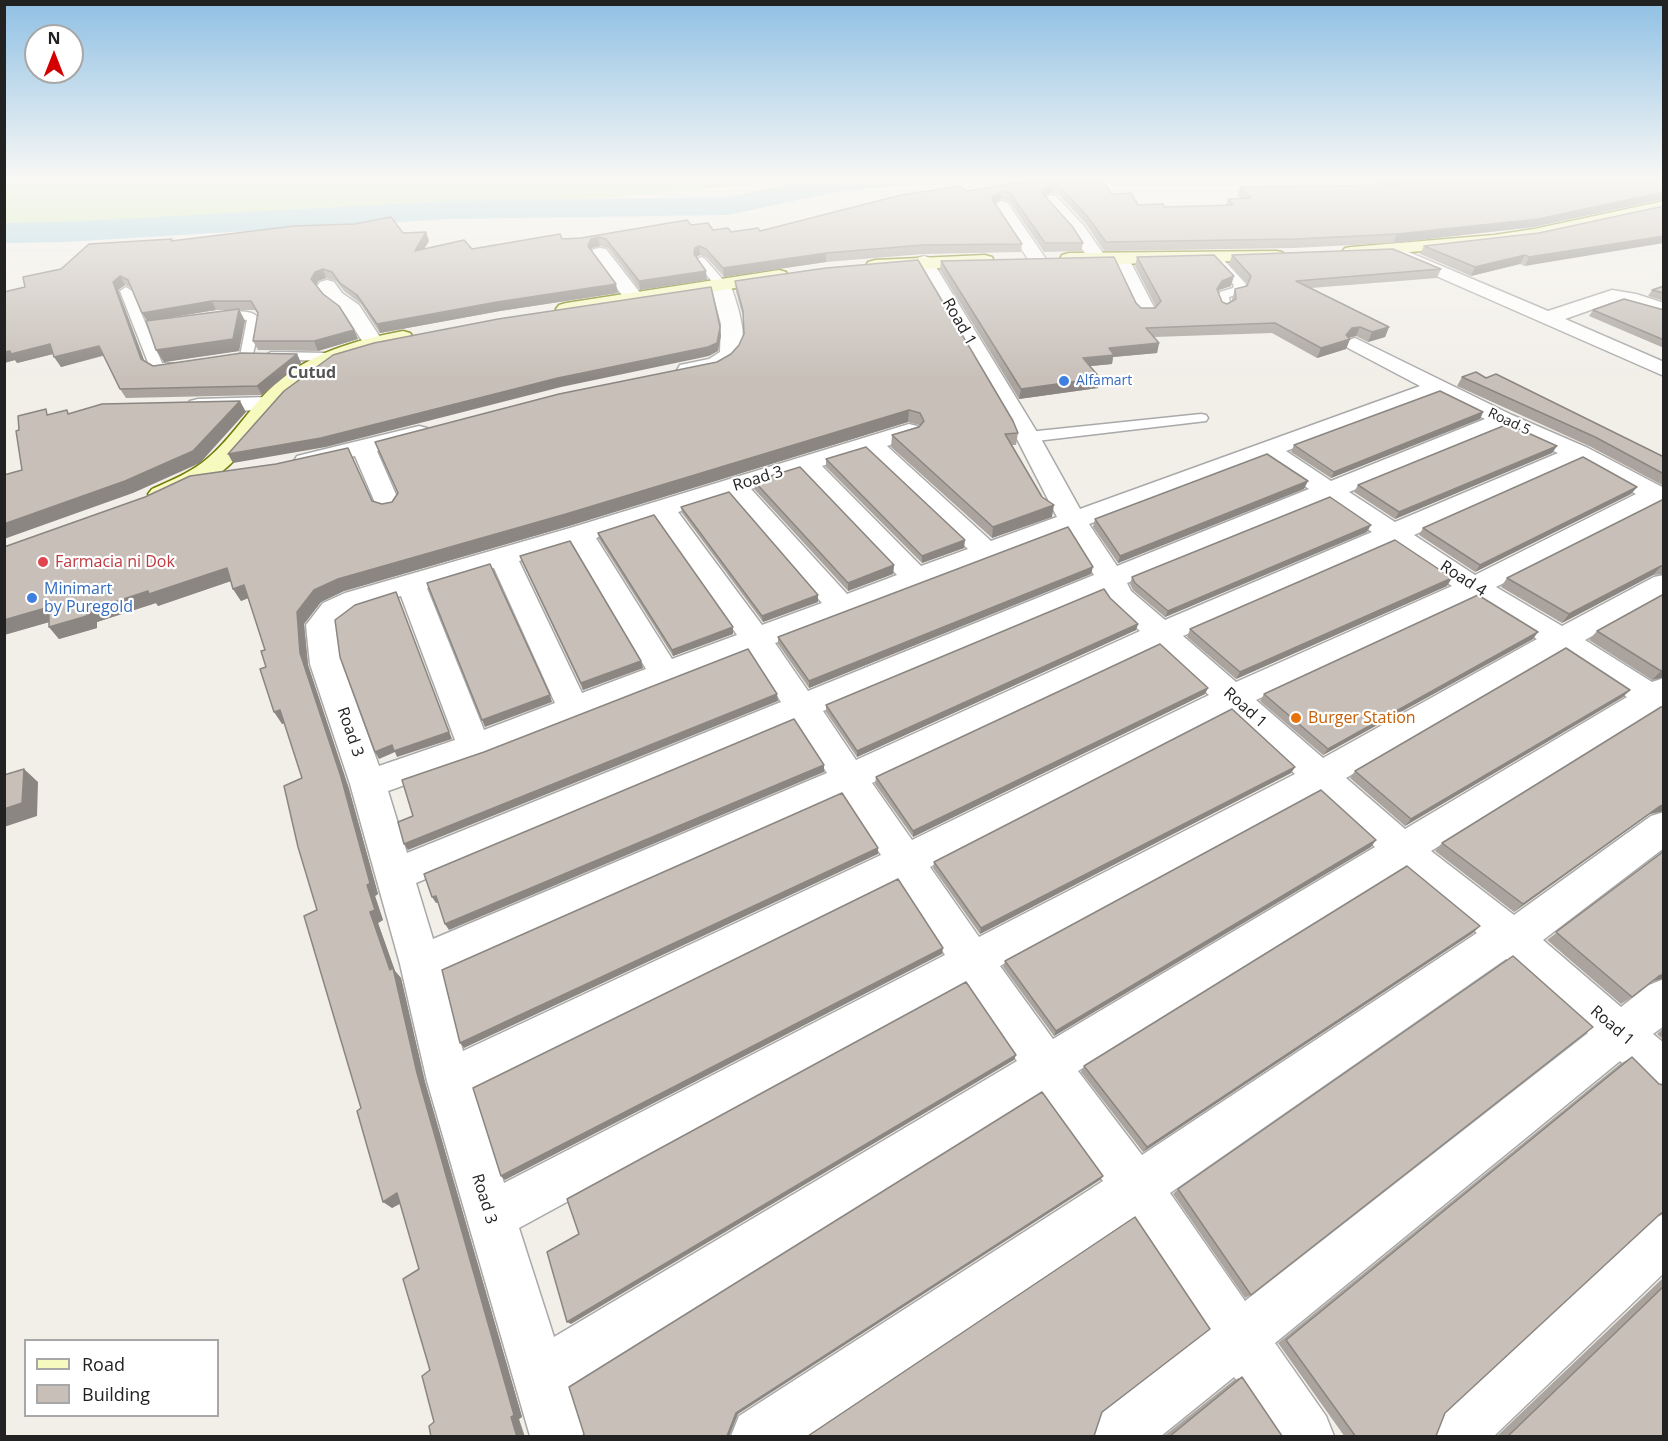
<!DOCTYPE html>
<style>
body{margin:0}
#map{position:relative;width:1668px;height:1441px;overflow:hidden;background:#f2efe9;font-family:"Open Sans",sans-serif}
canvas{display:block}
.frame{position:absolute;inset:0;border:6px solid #222;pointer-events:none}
.legend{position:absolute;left:24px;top:1339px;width:195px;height:78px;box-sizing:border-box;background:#fff;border:2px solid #a7a7a7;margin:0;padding:8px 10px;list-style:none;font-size:18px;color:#222}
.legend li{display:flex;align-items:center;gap:12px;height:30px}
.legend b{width:30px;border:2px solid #a7a7a7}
.north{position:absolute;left:24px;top:24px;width:60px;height:60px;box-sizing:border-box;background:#fff;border:2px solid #a7a7a7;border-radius:50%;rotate:0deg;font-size:16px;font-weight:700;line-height:24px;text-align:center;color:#222}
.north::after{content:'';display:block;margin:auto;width:21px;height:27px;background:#d40000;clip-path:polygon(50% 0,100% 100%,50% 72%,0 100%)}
</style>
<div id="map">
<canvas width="1668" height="1441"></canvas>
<div class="frame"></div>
<ul class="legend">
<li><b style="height:8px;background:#f7fabf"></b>Road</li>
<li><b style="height:16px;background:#c7bfb8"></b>Building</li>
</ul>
<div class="north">N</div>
</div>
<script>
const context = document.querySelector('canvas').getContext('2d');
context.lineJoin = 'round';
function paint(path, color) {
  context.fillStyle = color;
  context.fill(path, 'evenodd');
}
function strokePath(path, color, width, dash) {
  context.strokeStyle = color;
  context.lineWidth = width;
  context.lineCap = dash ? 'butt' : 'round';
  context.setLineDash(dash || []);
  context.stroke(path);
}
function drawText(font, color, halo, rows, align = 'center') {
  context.font = font + ' "Open Sans",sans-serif';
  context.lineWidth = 4.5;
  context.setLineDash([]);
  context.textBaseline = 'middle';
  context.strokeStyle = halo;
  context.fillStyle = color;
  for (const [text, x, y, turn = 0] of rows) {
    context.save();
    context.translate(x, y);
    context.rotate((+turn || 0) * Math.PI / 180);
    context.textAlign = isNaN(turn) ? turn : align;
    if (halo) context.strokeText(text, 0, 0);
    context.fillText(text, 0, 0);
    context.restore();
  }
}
paint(new Path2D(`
 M5 179H791L798 180 607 198 371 207 87 228H50L5 223Z`), '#cdebb0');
paint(new Path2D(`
 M815 179H913L908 185 842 191 728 215 448 219 65 242 4 243V223L65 222 448 201 728 197Z`), '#aad3df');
const lane = new Path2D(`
 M1215 253 1219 255 1246 284 1243 293 1229 297 1231 307 1225 311 1221 310 1216 299 1220 292 1233 288 1234 285 1209 257Z
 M701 257 705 259 725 282V288H717L697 263V259Z
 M126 287 132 291 162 363 186 364 188 367 186 370H151L120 291Z
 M232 311C244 312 256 310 260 322L252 359 247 360 240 356 247 320C236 319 213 324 207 318L208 315Z
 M271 352 328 353 335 357 328 361 266 359 264 356Z
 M1201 414 1206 415 1208 418 1206 421 1028 442 1020 437 1028 432Z`);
const street = new Path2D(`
 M1050 195 1056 196 1084 226 1107 259 1105 263H1091L1072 233 1042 200Z
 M1001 201 1007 202 1046 259 1044 263H1030L1028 259 993 206Z
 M600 248 606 249 641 294 644 298 641 302H627L591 253 594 249Z
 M1399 248 1548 311 1612 290 1636 294 1664 303V316L1626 304 1613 302 1565 319 1664 362V376L1393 257 1390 253 1393 249Z
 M1120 253 1127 255 1129 259 1156 311 1153 315H1139L1136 311 1111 259 1113 255Z
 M924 256 931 258 933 262 1040 437 1080 509 1420 386 1348 348 1344 344 1348 340 1355 338 1512 415 1588 448 1664 488V507L1656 505 1496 587 1562 626 1654 577 1664 575V596L1585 640 1652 682 1664 678V717L1652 713 1431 851 1514 915 1651 816 1664 812V848L1543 940 1621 1007 1649 985 1664 979V1026L1653 1034 1664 1043V1094L1648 1088 1620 1061 1275 1343 1326 1416 1334 1436H1274L1234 1377 1161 1436H1090L1098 1416 1205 1333 1130 1220 807 1436H731L739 1416 1103 1181 1040 1094 570 1388 586 1436H530L427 1081 400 964 350 784 310 664 306 625 323 603 345 593 570 528 909 424 917 426 921 431 917 436 887 446 991 541 1057 517 1016 437 915 262 917 258ZM1437 395 1485 419 1331 481 1286 451ZM1504 429 1558 453 1395 522 1349 492ZM866 452 968 549 921 566 822 466ZM1264 459 1309 489 1117 566 1089 524ZM1578 462 1636 494 1475 575 1414 535ZM801 473 897 575 847 594 751 489ZM730 496 822 603 762 625 678 512ZM1327 501 1372 532 1165 620 1131 591 1127 583ZM656 519 737 635 672 659 596 538ZM1067 532 1094 575 808 691 775 643ZM573 545 646 669 582 693 519 561ZM1391 545 1452 586 1236 682 1183 636ZM494 568 555 703 484 730 427 588ZM1103 593 1109 603 1140 631 856 760 823 711ZM401 596 455 740 379 766 342 664 336 626C351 607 379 603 401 596ZM1473 599 1537 639 1323 758 1256 700ZM1158 648 1209 695 912 840 872 783ZM750 653 781 702 407 853 388 791 486 756ZM1560 653 1627 697 1405 829 1346 778ZM1229 713 1295 774 979 937 930 867ZM795 723 827 773 433 939 416 883ZM1317 794 1375 847 1053 1039 1000 966ZM843 797 881 855 463 1051 443 974ZM1401 870 1477 933 1142 1155 1078 1071ZM898 883 945 955 504 1183 475 1092ZM1506 959 1588 1033 1245 1301 1170 1193ZM965 985 1017 1061 554 1337 519 1228Z
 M721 279 728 281C733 289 735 299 738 308 747 342 747 363 708 372 699 375 690 377 680 375L677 370 680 365 709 359 720 352 721 324 711 285 714 281Z
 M327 280 334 282 342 293 359 305 384 343 380 347 373 349 366 347 344 313 328 301 317 286 320 282Z
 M268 397 276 399 280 404 276 409 198 413 190 411 186 406 190 401 198 399Z
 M419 426 427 428 431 433 427 438 377 451 401 506 397 512 388 514 379 512 355 456 306 468 297 466 294 461 297 456Z
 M1664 1214V1273L1494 1436H1427L1435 1416 1647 1221Z`);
const secondary = new Path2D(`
 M1664 201V211L1534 239 1494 245 1351 257 1345 256 1342 252 1345 248 1351 247 1494 235 1534 229Z
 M1276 251 1282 252 1285 256 1282 260 1069 265 1062 263 1060 259 1062 255 1069 253Z
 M985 255 992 257 994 261 992 265 875 272 868 270 866 266 868 262 875 260Z
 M779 270 786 272 788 276 786 280 566 315 559 313 556 309 559 305 566 303Z
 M403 331 410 333 413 337 410 341C374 351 339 358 307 380 273 404 257 442 226 468 213 480 198 487 183 494 171 499 164 502 152 499L148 494 152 489C172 480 192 472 208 458 233 437 249 408 273 386 309 353 356 340 403 331Z`);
strokePath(lane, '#a9a9a9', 3);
strokePath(street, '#a9a9a9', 3);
strokePath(secondary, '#707d05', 3);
paint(lane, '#fff');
paint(street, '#fff');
paint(secondary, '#f7fabf');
paint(new Path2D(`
 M1370 179H1664L1534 227 1393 243 1294 248 1104 251 1086 224 1058 194 1050 193 1044 196 1083 243 1081 251 1044 252 1009 201 1001 199 994 203 1022 244 1021 252 924 254 826 262 724 277 707 258 700 255 696 257 707 280 640 290 608 248 600 246 592 248 591 250 618 293 500 311 380 333 361 304 344 291 336 281 326 278 318 281 316 285 354 330 358 339 318 351 258 350 253 341 258 314 255 310H239L245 321 239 351 164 362 156 350 147 321 132 288 125 285 118 290 144 360 153 366 297 354 301 363 262 395 126 398 120 389 103 356 61 367 53 354 17 363 15 360 4 363V292L25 287 61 269 173 241 426 232 429 241 424 249H472L562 239 581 238 691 225 713 230 731 232 760 231 967 191 1026 181 1112 194 1138 205 1164 207 1226 205 1228 199H1241L1237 195 1240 187 1383 185ZM216 310H234L167 318Z
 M1664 206 1525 266 1520 264 1471 276 1420 254 1424 246 1539 233Z
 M1232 255 1441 269 1437 278 1311 288 1389 327 1385 337 1368 342 1356 336 1348 338 1350 339 1346 349 1317 358 1272 333 1154 337 1159 343 1157 353 1113 357 1112 364 1090 366 1100 378 1098 388 1019 399 940 270 941 261 1136 303 1141 308H1155L1156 307 1135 266 1137 257 1231 286 1219 290 1218 292 1222 302 1227 304 1232 301V299L1235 289 1247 286 1248 284 1229 264Z
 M735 281 1018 433 1016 445H1012L1052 517 992 538 891 447 892 435 919 426V425L908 422 569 526 344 591 321 602 304 624 308 665 349 789 378 894 375 896 383 920 378 923 395 971 401 978 425 1082 522 1417 519 1419 434 1422 419 1269 400 1204 392 1208 361 1108 317 910 302 778 284 723 282 724 266 667 265 650 248 598 241 601 233 589 231 581 158 606 156 603 97 622V628L59 639 49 627V622L4 635V547L372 501 382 504 392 502 717 362 731 354 739 345 744 334V320L736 292Z
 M1664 286V301L1648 296 1652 290Z
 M1593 310H1664V348L1589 316Z
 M1462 377 1486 378 1664 457V486L1589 446 1457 386Z
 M1483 412 1480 419 1331 478 1291 452 1294 445Z
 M1557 446 1552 453 1395 519 1354 492 1358 485Z
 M826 459 964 548 922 563 826 467Z
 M754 481 894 565 893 574 848 591 755 490Z
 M1637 487 1631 494 1475 572 1419 535 1423 528Z
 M1304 489 1118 563 1093 527 1095 519Z
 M1664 499V574L1653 575 1562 623 1501 587 1507 578Z
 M681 507 818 602 763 622 682 513Z
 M1367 532 1165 617 1133 590 1130 584 1132 577Z
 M598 533 733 634 673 656 599 539Z
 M520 556 643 668 583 690 522 562Z
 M1091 574 809 688 778 644V637Z
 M1447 586 1236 679 1187 637 1190 629Z
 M1664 594V677L1652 680 1589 640 1597 631Z
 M1110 598 1138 624 1136 630 857 757 826 712V705Z
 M1533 639 1323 755 1260 701 1264 694Z
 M1205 694 913 837 875 784 876 777Z
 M1623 697 1405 826 1350 778 1355 771Z
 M1664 707V811L1650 814 1514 912 1435 851 1442 843Z
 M1295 767 1291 773 980 934 933 868 934 862Z
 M1371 847 1054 1036 1003 967 1005 961Z
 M1664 851 1651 982 1632 997 1621 1004 1547 940Z
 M1473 933 1143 1152 1081 1072 1084 1066Z
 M1664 1028V1040L1657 1034Z
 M1632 1057 1659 1084 1660 1214 1445 1413 1436 1436H1497L1664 1277V1437H1345L1278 1343 1620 1064Z
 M1178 1189 1251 1295 1245 1298 1173 1194Z
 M1135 1217 1210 1329 1102 1412 1094 1436H1164L1234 1380 1242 1377 1282 1436 1295 1437H776L808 1436Z`), '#aba49e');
paint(new Path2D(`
 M1052 185 1050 193 1041 198 1042 190Z
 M1002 191 1001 199 992 204 993 196Z
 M1664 192V199L1534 227 1393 243 1397 234Z
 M426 232 429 241 418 259 415 251Z
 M1664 236V243L1525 266 1529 257Z
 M598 237 600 246 592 248 589 254 588 246 591 239Z
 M699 246 700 255 696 257 694 254 695 248Z
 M826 253V262L724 277 723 268Z
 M1525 255 1520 264 1471 276 1475 267Z
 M323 269 326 278 318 281 315 287 311 279 315 272Z
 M706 271 707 280 640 290 639 281Z
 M120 276 125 285 118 290 147 368 141 359 113 282Z
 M1234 276 1231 286 1219 290 1214 298 1217 289 1222 281Z
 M616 284 618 293 500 311 380 333 377 324 497 302Z
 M212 301 216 310 147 321 142 313Z
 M239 309 245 321 239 351 164 362 156 350Z
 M720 327 721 336 718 351 709 356 561 387 326 447 233 463 228 454Z
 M1360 327 1356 336 1347 338 1350 339 1346 349 1317 358 1321 348 1346 335 1352 328Z
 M1389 327 1385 337 1368 342 1372 332Z
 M354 330 358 339 318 351 314 341Z
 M1159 343 1157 353 1113 357 1112 364 1081 367 1083 358 1109 348Z
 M50 344 57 353 17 363 15 360 4 363V352Z
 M99 346 104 355 61 367 54 357Z
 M297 354 301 363 262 395 257 386Z
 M1100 378 1098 388 1019 399 1021 389Z
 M240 401 246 412 200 463 133 493 4 539V524Z
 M909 410 908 422 569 526 344 591 321 602 304 624 308 665 349 789 378 894 375 896 383 920 378 923 395 971 401 978 425 1082 522 1417 519 1419 525 1437H517L511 1417 417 1073 390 970 370 912 367 885 300 653 297 612 314 590 338 579Z
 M1483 412 1480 419 1331 478 1334 472Z
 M1557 446 1552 453 1395 519 1399 512Z
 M1308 481 1304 489 1118 563 1120 556Z
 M1637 487 1631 494 1475 572 1480 565Z
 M1054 505 1052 517 992 538 993 527Z
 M1371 525 1367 532 1165 617 1168 611Z
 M965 540 964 548 922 563V556Z
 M894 565 893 574 848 591V583Z
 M1661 566 1653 575 1562 623 1569 614Z
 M1093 567 1091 574 809 688V681Z
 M227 568 234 580 158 606 156 603 97 622V628L59 639 49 627 87 611 148 591Z
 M1452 578 1447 586 1236 679 1240 672Z
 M244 585 251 597 241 601 233 589Z
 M396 592 452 739 397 757 395 752 379 759 375 752Z
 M818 595V602L763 622 762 616Z
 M49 607 60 619 4 635V620Z
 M1138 624 1136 630 857 757V751Z
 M733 627V634L673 656 672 650Z
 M1538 632 1533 639 1323 755 1328 749Z
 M641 661 643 668 583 690 581 683Z
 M1664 670V677L1652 680 1661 671Z
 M1208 688 1205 694 913 837V831Z
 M1630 690 1623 697 1405 826 1411 819Z
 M777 694 778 701 408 850 404 844Z
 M550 695 552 702 485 727 482 720Z
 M280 710 288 722 282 724 274 712Z
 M824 765V772L449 930 445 924Z
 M1295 767 1291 773 980 934 981 928Z
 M24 769 38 782 37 816 4 827V809Z
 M1664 805V811L1650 814 1514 912 1523 904 1660 806Z
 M1376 840 1371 847 1054 1036 1056 1031Z
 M878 848V854L464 1048 460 1043Z
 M436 896 440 902 436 903 432 897Z
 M1480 926 1473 933 1143 1152 1147 1147Z
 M943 948 942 954 505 1180 501 1176Z
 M1664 974V978L1648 983 1659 976Z
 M1016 1055 1014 1060 571 1324 567 1322Z
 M1103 1176 1100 1180 738 1414 729 1437 727 1436 736 1413Z
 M397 1193 406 1200 392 1208 383 1202Z`), '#8b8681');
const building = new Path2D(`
 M1081 179H1101L1112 194 1131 193 1138 205 1163 204 1164 207 1233 205 1228 199 1251 198 1240 187 1403 185 1390 179H1664V192L1538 219 1397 234 1297 239 1106 242 1087 216 1059 186 1052 185 1042 190V193L1072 226 1083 243H1045L1010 193 1002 191 993 196 992 199 1022 244 924 245 826 253 723 268 706 249 699 246 695 248 694 254 706 271 639 281 606 239 598 237 591 239 588 246 616 284 497 302 377 324 357 295 340 283 332 272 323 269 315 272 311 279 323 294 339 306 354 330 314 341H253L258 313 251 301H212L142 313 128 280 120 276 113 282 141 359 153 366 242 353 297 354 257 386 120 389 99 346 54 357 50 344 11 354 10 351 4 352V292L25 287 23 277 61 269 89 244 172 239 171 241 294 226 355 224 391 217 403 233 426 232 415 251 464 240 472 249 560 234 562 239 581 238 687 220 691 225 708 223 713 230 728 228 731 232 758 228 760 231 901 195 960 186 967 191 1026 181Z
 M1664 206V236L1529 257 1525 255 1475 267 1424 246 1539 233Z
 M1393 249 1441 269 1296 281 1389 327 1372 332 1360 327 1352 328 1346 335 1350 339 1321 348 1275 323 1146 328 1159 343 1109 348 1114 355 1083 358 1100 378 1021 389 941 261 1114 257 1136 303 1141 308H1155L1161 301 1137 257 1214 255 1234 276 1222 281 1217 289 1222 302 1227 304 1236 299 1235 289 1247 286 1251 276 1232 255Z
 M918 260 1013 421 1018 433 1005 434 1042 497 1054 505 993 527 892 435 919 427 924 421 920 413 909 410 566 514 338 579 314 590 297 612 300 653 341 777 370 883 367 885 375 910 370 912 390 970 393 968 417 1073 514 1415 511 1417 517 1437H431L429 1426 434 1422 422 1376 430 1370 403 1279 419 1269 397 1193 383 1202 357 1111 361 1108 304 916 317 910 298 847 284 786 302 778 280 710 274 712 260 669 266 667 261 651 265 650 244 585 233 589 227 568 149 594 148 591 87 611V616L49 627V607L4 620V547L145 497 190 476 276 464 348 448 372 501 382 504 392 502 398 493 375 442 559 394 717 362 731 354 739 345 744 334 743 311 735 281 826 268Z
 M1664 286V293L1652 290Z
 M711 287 720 327 717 343 708 347 558 378 321 438 228 454 284 391 333 355 374 343 498 319Z
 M1624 299 1664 310V340L1593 310Z
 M239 309 233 339 156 350 146 321Z
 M1476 372 1486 378 1496 374 1664 457V474L1595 437 1462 377Z
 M1440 391 1483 412 1334 472 1294 445Z
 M240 401 193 451 125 481 4 524V475L22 470 16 431 19 430 18 416 46 409 47 415 67 410 68 414 102 404Z
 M1508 424 1557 446 1399 512 1358 485Z
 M866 447 965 540 922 556 826 459Z
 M1267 454 1308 481 1120 556 1095 519Z
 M1583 457 1637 487 1480 565 1423 528Z
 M800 467 894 565 848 583 754 481Z
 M729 492 818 595 762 616 681 507Z
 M1330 497 1371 525 1168 611 1135 583 1132 577Z
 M1664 499V566H1661L1569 614 1507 578Z
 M654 515 733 627 672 650 598 533Z
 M1068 527 1093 567 809 681 778 637Z
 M1395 540 1452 578 1240 672 1190 629Z
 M570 541 641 661 581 683 520 556Z
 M490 564 550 695 482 720 427 583Z
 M1104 589 1110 598 1138 624 857 751 826 705Z
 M396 592 449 732 394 751 392 745 375 752 340 657 335 620 355 605Z
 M1664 594V670L1661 671 1597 631Z
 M1478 595 1538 632 1328 749 1264 694Z
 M1160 644 1208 688 913 831 876 777Z
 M1566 648 1630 690 1411 819 1355 771Z
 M748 649 777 694 404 844 398 822 413 816 402 780 484 752Z
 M1661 707H1664V805L1660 806 1523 904 1442 843Z
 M1232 709 1295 767 981 928 934 862Z
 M794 719 824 765 445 924 436 896 432 897 424 874Z
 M24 769 22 803 4 809V775Z
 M1321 790 1376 840 1056 1031 1005 961Z
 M842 793 878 848 460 1043 442 970Z
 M1664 851V974L1659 976 1632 997 1556 932Z
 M1407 866 1480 926 1147 1147 1084 1066Z
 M898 879 943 948 501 1176 473 1088Z
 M1513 956 1593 1027 1251 1295 1178 1189Z
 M966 982 1016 1055 567 1322 547 1252 579 1234 567 1199Z
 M1632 1057 1659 1084 1664 1085V1212L1660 1214 1445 1413 1436 1436H1508L1664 1286V1437H1356L1286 1340Z
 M1042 1092 1103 1176 736 1413 727 1436 737 1437H582L584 1434 569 1387Z
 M1135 1217 1210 1329 1102 1412 1094 1436H1170L1242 1377 1282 1436 1295 1437H776L808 1436Z`);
paint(building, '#c7bfb8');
strokePath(building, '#8b8681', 1.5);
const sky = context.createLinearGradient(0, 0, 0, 380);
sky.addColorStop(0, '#8fc0e4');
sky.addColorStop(0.47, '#f9f8f5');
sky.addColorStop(1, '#f9f8f500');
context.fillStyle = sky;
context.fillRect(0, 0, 1668, 380);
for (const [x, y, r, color] of [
 [1064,381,6,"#3f7fe0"],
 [43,562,6,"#e0444e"],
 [32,598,6,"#3f7fe0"],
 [1296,718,6,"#e8710a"]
]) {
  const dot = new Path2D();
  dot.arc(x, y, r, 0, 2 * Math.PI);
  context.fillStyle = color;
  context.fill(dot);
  strokePath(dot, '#fff', 2);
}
drawText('14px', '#366cbe', '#fff', [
 ["Alfamart",1076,381]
], 'left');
drawText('14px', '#222', '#fff', [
 ["Road 5",1509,422,25]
]);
drawText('16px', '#222', '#fff', [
 ["Road 1",959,322,60],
 ["Road 3",758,479,-17],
 ["Road 4",1463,579,33],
 ["Road 1",1245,708,42],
 ["Road 3",350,732,71],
 ["Road 1",1612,1026,41],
 ["Road 3",484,1199,73]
]);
drawText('bold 16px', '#555', '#fff', [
 ["Cutud",312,373]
]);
drawText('16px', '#be3a42', '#fff', [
 ["Farmacia ni Dok",55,562]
], 'left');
drawText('16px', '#366cbe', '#fff', [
 ["Minimart",44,589],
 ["by Puregold",44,607]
], 'left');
drawText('16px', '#c56008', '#fff', [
 ["Burger Station",1308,718]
], 'left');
</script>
